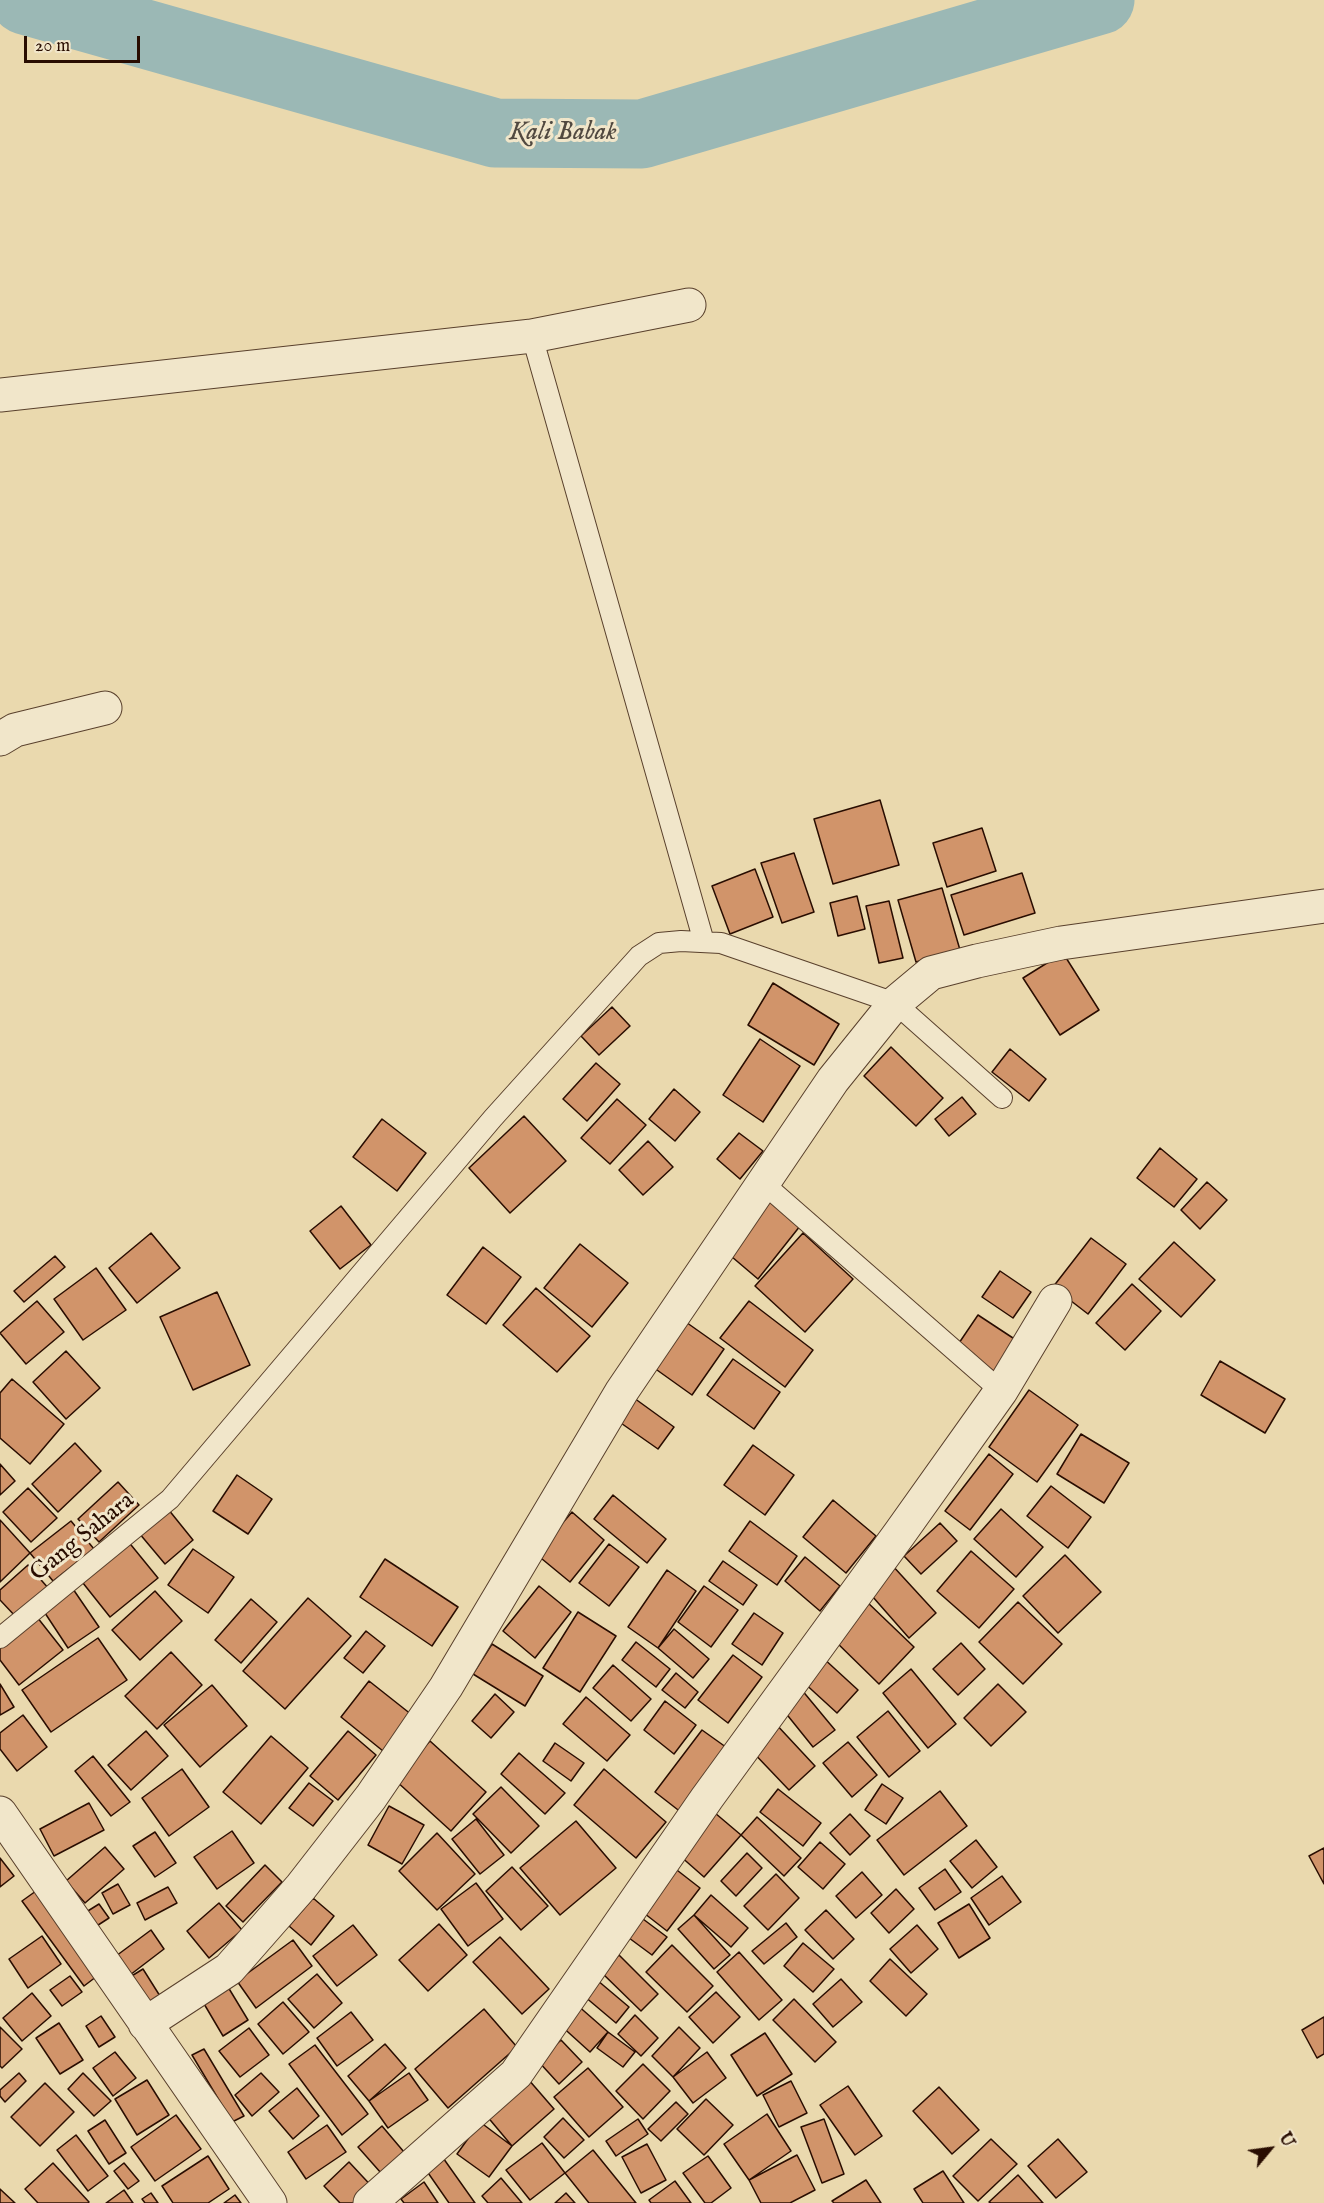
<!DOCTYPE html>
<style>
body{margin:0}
#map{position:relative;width:1324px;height:2203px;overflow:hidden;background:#ead9ae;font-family:"IM FELL English",serif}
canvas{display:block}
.north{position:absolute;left:1240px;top:2119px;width:60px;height:60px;-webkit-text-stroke:4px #f1e6ca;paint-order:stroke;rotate:61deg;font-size:16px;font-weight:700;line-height:24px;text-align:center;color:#290d01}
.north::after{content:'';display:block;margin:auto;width:21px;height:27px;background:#290d01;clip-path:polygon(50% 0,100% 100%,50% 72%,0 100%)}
.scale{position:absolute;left:24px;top:36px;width:116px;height:27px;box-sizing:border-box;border:3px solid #290d01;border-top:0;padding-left:8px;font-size:18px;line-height:21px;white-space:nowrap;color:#290d01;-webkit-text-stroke:4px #f1e6ca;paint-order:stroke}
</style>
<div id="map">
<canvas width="1324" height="2203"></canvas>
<div class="north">U</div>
<div class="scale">20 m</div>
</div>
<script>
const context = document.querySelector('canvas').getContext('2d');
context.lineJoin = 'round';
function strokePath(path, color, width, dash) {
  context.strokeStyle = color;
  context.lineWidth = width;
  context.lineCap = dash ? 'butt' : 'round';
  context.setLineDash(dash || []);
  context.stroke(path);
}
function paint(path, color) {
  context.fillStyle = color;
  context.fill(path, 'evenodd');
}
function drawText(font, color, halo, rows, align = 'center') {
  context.font = font + ' "IM FELL English",serif';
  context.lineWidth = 6;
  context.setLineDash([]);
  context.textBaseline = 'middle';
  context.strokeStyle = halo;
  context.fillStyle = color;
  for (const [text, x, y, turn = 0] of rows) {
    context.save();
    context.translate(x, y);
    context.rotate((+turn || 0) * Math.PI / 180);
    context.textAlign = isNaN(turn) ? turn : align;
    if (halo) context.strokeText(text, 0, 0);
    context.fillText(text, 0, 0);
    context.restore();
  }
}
strokePath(new Path2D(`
 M25 0 495 133 642 134 1100 0`), '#9bb8b5', 69);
const building = new Path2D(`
 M880 800 899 865 833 884 814 819Z
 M982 828 996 871 947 887 933 843Z
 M794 853 814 912 782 923 761 863Z
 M755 869 773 917 730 934 712 886Z
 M1022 873 1035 913 964 935 951 895Z
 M942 888 960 950 916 962 898 900Z
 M857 896 865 929 838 936 830 903Z
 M889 901 903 958 879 963 866 906Z
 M1063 953 1099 1010 1060 1035 1023 978Z
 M773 983 839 1024 814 1065 748 1025Z
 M612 1007 630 1026 599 1055 581 1036Z
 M760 1039 800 1066 763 1122 723 1095Z
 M891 1047 943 1098 916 1126 864 1076Z
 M1010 1049 1046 1079 1029 1101 992 1072Z
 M596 1063 620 1084 587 1121 563 1099Z
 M674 1089 700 1112 675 1141 649 1119Z
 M962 1097 976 1114 949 1136 935 1119Z
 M617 1099 646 1125 610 1164 581 1138Z
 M524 1116 566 1161 510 1213 469 1168Z
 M382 1119 426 1153 397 1191 353 1157Z
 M739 1133 763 1151 740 1179 717 1159Z
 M648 1141 673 1167 643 1195 619 1170Z
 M1160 1148 1197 1179 1174 1207 1137 1178Z
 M1207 1182 1227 1200 1200 1229 1181 1210Z
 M771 1194 804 1221 758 1279 725 1251Z
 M341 1206 371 1245 340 1269 310 1231Z
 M151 1233 180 1268 137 1303 109 1268Z
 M803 1233 853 1279 805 1332 755 1286Z
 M1091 1238 1126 1264 1088 1314 1053 1287Z
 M1174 1242 1215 1280 1181 1317 1139 1279Z
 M580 1244 628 1283 592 1327 544 1288Z
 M483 1247 521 1277 486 1324 447 1295Z
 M55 1256 65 1267 24 1302 14 1291Z
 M96 1268 126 1310 83 1340 54 1299Z
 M1000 1271 1031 1292 1013 1318 982 1297Z
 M1132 1284 1161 1311 1125 1350 1096 1323Z
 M536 1288 590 1336 557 1372 503 1325Z
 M217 1292 250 1365 193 1390 160 1317Z
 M37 1301 64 1332 26 1364 0 1333Z
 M749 1301 813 1350 785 1387 720 1338Z
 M978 1315 1016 1340 995 1372 957 1346Z
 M683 1320 724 1349 692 1395 650 1365Z
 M66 1351 100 1388 66 1419 33 1382Z
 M733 1359 780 1392 754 1429 707 1395Z
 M1220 1361 1285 1399 1265 1433 1201 1395Z
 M12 1379 64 1424 30 1464 0 1438V1393Z
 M1029 1390 1078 1425 1037 1482 989 1447Z
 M634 1398 674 1427 658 1449 618 1421Z
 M1081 1434 1129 1463 1104 1503 1057 1474Z
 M75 1443 101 1471 58 1512 32 1484Z
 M753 1445 794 1475 765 1515 724 1485Z
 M989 1454 1013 1474 970 1530 945 1511Z
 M0 1464 15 1481 0 1495Z
 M237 1475 272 1499 248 1534 213 1511Z
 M118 1482 139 1505 99 1542 78 1519Z
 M1051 1486 1091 1517 1068 1548 1027 1516Z
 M28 1488 57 1518 31 1542 3 1512Z
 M613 1495 666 1539 647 1563 594 1519Z
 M833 1500 876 1536 846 1573 803 1537Z
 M168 1509 193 1540 165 1564 139 1533Z
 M1001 1509 1043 1547 1016 1577 974 1539Z
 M572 1512 604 1540 570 1582 536 1554Z
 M0 1520 30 1553 0 1582Z
 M71 1521 94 1549 53 1581 30 1553Z
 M750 1521 797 1556 777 1585 729 1551Z
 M940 1523 957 1541 921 1574 904 1556Z
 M127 1540 158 1578 110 1617 79 1578Z
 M609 1544 639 1567 609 1606 579 1583Z
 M193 1549 234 1577 208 1613 168 1585Z
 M971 1551 1014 1589 979 1628 937 1591Z
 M1065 1555 1101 1592 1058 1633 1023 1596Z
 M805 1557 840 1586 820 1611 785 1581Z
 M385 1559 458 1607 432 1646 360 1597Z
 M723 1561 757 1585 743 1605 709 1581Z
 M891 1564 936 1613 909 1638 865 1588Z
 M28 1565 49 1589 17 1618 0 1600V1590Z
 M667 1570 696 1591 658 1648 628 1627Z
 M539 1586 571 1612 535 1658 503 1631Z
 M704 1586 738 1610 711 1647 678 1622Z
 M73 1589 99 1627 68 1648 43 1610Z
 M155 1591 182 1621 140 1660 112 1630Z
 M308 1598 351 1636 285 1709 243 1671Z
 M251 1599 277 1622 241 1663 215 1640Z
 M865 1600 914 1647 879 1684 830 1636Z
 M1018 1602 1062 1644 1023 1684 979 1642Z
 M578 1612 616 1636 580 1692 543 1668Z
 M754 1613 783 1633 762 1665 732 1644Z
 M37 1617 63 1650 19 1685 0 1660V1647Z
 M674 1629 709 1659 693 1678 658 1648Z
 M366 1631 385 1646 363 1673 344 1658Z
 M98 1638 127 1680 51 1732 22 1690Z
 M636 1642 670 1669 656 1687 622 1660Z
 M961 1643 985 1669 958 1695 933 1669Z
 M492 1644 543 1676 525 1706 473 1674Z
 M171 1652 202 1685 157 1729 125 1696Z
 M733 1655 762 1677 728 1723 698 1700Z
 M822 1657 858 1690 837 1713 801 1680Z
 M613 1665 651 1699 631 1721 593 1688Z
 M911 1669 956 1724 928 1748 883 1693Z
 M676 1673 698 1692 685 1708 662 1690Z
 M369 1681 412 1715 383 1751 341 1717Z
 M0 1684 14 1707 0 1715Z
 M998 1684 1026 1712 991 1746 964 1718Z
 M212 1685 247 1726 200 1767 164 1725Z
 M801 1689 835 1730 813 1747 780 1706Z
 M495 1694 514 1712 491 1738 472 1721Z
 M586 1697 630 1735 607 1761 563 1724Z
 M665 1701 696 1725 674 1754 644 1730Z
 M888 1711 920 1751 889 1777 857 1737Z
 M23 1715 47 1747 17 1771 0 1749V1733Z
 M774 1722 815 1766 789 1790 748 1747Z
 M702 1730 730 1750 682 1813 655 1792Z
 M146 1731 168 1756 131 1790 108 1765Z
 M348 1731 376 1755 338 1800 310 1776Z
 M271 1736 308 1768 261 1824 223 1792Z
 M430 1741 486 1792 451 1831 395 1780Z
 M848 1742 877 1775 852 1797 823 1763Z
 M555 1743 584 1763 571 1781 543 1761Z
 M519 1753 565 1793 545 1814 501 1774Z
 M93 1756 130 1802 111 1816 75 1771Z
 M182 1769 209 1807 169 1836 142 1798Z
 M604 1769 666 1822 636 1858 574 1805Z
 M309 1783 333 1801 313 1826 289 1808Z
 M882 1784 903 1798 886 1824 865 1810Z
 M501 1787 539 1826 511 1853 473 1814Z
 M778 1789 821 1823 803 1846 760 1812Z
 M940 1791 967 1826 904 1875 877 1840Z
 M89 1803 104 1830 54 1856 40 1829Z
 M389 1806 424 1825 402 1864 368 1845Z
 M715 1813 741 1835 704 1877 679 1855Z
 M850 1814 870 1836 850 1855 830 1833Z
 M757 1817 801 1858 784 1876 741 1835Z
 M476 1819 504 1855 480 1874 452 1839Z
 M576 1821 616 1868 560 1915 520 1868Z
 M232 1831 254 1863 217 1889 194 1857Z
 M155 1832 176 1863 155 1877 133 1846Z
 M437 1833 475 1874 437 1910 399 1871Z
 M976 1840 997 1867 972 1888 950 1861Z
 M820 1842 845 1864 823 1889 798 1867Z
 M105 1847 124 1869 85 1903 66 1881Z
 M1324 1848V1884L1309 1856Z
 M747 1853 762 1868 736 1896 721 1881Z
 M0 1858 14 1876 0 1887Z
 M265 1865 282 1882 243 1922 226 1906Z
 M512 1867 548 1906 521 1930 486 1891Z
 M673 1867 700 1888 667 1931 640 1910Z
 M945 1869 961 1892 935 1910 919 1888Z
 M862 1872 882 1895 856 1918 836 1896Z
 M776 1874 799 1898 768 1930 744 1906Z
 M1002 1876 1021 1902 989 1925 971 1898Z
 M476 1883 503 1919 468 1946 441 1909Z
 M118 1884 130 1905 113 1914 102 1893Z
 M43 1886 105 1970 84 1986 22 1901Z
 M168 1887 177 1903 145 1920 137 1903Z
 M896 1889 914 1909 889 1933 871 1913Z
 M711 1895 748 1928 731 1947 694 1915Z
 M313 1898 334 1916 311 1945 289 1926Z
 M219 1903 242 1930 209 1958 187 1931Z
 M99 1904 109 1918 92 1929 83 1914Z
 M969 1904 990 1938 959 1958 938 1923Z
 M826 1910 854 1939 833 1959 805 1930Z
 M694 1915 730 1955 714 1969 678 1929Z
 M639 1916 667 1937 652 1955 625 1935Z
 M786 1923 797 1937 764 1964 752 1951Z
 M439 1924 467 1955 428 1991 399 1960Z
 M353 1925 377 1955 337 1986 313 1956Z
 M917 1925 938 1949 911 1973 890 1949Z
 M151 1930 164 1949 130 1975 116 1956Z
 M42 1936 61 1964 28 1988 9 1959Z
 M500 1937 549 1989 522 2014 473 1962Z
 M293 1940 312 1966 256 2008 237 1981Z
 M803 1943 834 1969 813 1992 784 1966Z
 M672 1945 713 1986 687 2012 646 1972Z
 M739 1952 782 2000 759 2020 717 1972Z
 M619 1955 658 1994 641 2011 601 1972Z
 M890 1959 927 1994 906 2016 870 1981Z
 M143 1969 165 2004 151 2012 130 1977Z
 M317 1974 342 2003 314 2028 288 1999Z
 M70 1976 82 1992 62 2006 50 1990Z
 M841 1979 862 2002 833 2027 813 2004Z
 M597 1980 629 2007 616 2023 584 1996Z
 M225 1982 248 2020 223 2036 200 1997Z
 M716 1992 740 2017 713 2043 689 2017Z
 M32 1993 51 2016 22 2041 3 2018Z
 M794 1999 836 2042 815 2062 773 2020Z
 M283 2002 309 2032 283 2054 258 2024Z
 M576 2004 608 2032 590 2052 558 2023Z
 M484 2009 517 2047 448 2108 415 2069Z
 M351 2012 373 2040 337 2066 317 2038Z
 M635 2015 658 2038 641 2056 618 2034Z
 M101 2016 115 2037 99 2047 86 2026Z
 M1324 2017V2054L1317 2058 1302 2030Z
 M59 2023 83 2060 60 2074 36 2038Z
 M0 2027 22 2049 2 2068 0 2066Z
 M679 2027 700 2048 673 2077 652 2056Z
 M249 2028 269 2055 240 2077 219 2051Z
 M608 2032 635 2052 623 2067 597 2048Z
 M765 2033 792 2074 757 2096 731 2055Z
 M561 2040 582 2062 559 2084 538 2061Z
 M385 2044 406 2068 369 2101 348 2076Z
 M315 2045 368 2114 342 2135 289 2064Z
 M204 2049 244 2116 232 2122 192 2055Z
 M115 2052 136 2078 113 2096 93 2068Z
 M707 2052 726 2078 693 2103 673 2077Z
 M643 2064 670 2091 643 2119 616 2091Z
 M588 2068 623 2107 589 2137 554 2097Z
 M19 2073 26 2081 5 2102 0 2096V2090Z
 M83 2073 111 2101 94 2116 68 2089Z
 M261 2073 279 2092 252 2116 235 2095Z
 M409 2073 428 2100 388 2128 369 2101Z
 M528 2079 554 2109 512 2146 486 2115Z
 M147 2080 169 2115 137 2135 115 2099Z
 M791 2081 807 2113 779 2127 763 2095Z
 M45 2083 74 2112 40 2146 11 2117Z
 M848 2086 882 2136 855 2155 820 2105Z
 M939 2087 979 2130 952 2154 913 2111Z
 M297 2088 319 2116 293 2139 269 2111Z
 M706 2099 733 2125 704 2155 677 2129Z
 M676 2102 688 2114 661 2141 648 2129Z
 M767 2114 791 2151 749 2180 724 2144Z
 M176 2115 201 2149 155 2181 131 2147Z
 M563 2118 584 2140 564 2158 544 2137Z
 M638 2119 648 2134 616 2156 606 2141Z
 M824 2119 844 2174 822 2183 801 2127Z
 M105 2120 126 2153 109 2164 88 2131Z
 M480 2122 512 2146 489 2177 457 2154Z
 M327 2125 346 2152 306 2179 288 2152Z
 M382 2126 404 2152 381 2173 358 2147Z
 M76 2135 108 2176 88 2191 57 2150Z
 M991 2139 1017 2164 978 2201 953 2176Z
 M1058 2139 1087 2172 1056 2198 1028 2166Z
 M542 2143 565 2173 530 2200 506 2170Z
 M647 2144 666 2180 641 2193 622 2157Z
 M593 2150 636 2203H589L565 2173Z
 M441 2155 475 2203H449L424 2167Z
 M797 2155 815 2190 790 2203H761L749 2180Z
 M208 2156 229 2189 208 2203H173L162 2186Z
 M708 2156 731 2188 711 2203H705L683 2173Z
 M349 2162 377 2192 366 2203H340L324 2186Z
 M53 2163 89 2202 88 2203H38L25 2189Z
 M124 2163 139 2181 128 2189 114 2171Z
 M943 2171 964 2203H923L914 2189Z
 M1018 2175 1043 2203H991L989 2202Z
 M501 2178 522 2203H488L482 2196Z
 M866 2180 881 2203H834L832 2201Z
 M675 2181 691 2203H651L649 2200Z
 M424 2182 438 2203H404L401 2199Z
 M0 2189 15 2203H0Z
 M124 2190 133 2203H106Z
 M151 2193 158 2203H145L142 2199Z
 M566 2193 575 2203H555Z
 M235 2195 241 2203H224Z`);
paint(building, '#d1946a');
strokePath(building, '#290d01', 1.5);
const service = new Path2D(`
 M532 336 704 942
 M763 1183 1001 1391
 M0 1638 170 1499 493 1118 639 956 659 943 681 941 721 943 895 1003 1002 1098`);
const minor = new Path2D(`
 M0 395 532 336 689 305
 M0 739 15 730 105 708
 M0 1813 270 2203
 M145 2024 229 1969 301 1887 371 1797 446 1687 622 1391 833 1080 895 1003 931 973 977 961 1061 943 1324 906
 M370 2203 516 2074 707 1798 900 1533 1001 1391 1055 1301`);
strokePath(service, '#59402c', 22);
strokePath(minor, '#59402c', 35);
strokePath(service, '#f1e6ca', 20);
strokePath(minor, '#f1e6ca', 33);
drawText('24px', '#290d01', '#f1e6ca', [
 ["Gang Sahara",83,1538,-39]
]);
drawText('italic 26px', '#514940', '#f1e6ca', [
 ["Kali Babak",563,134]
]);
</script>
